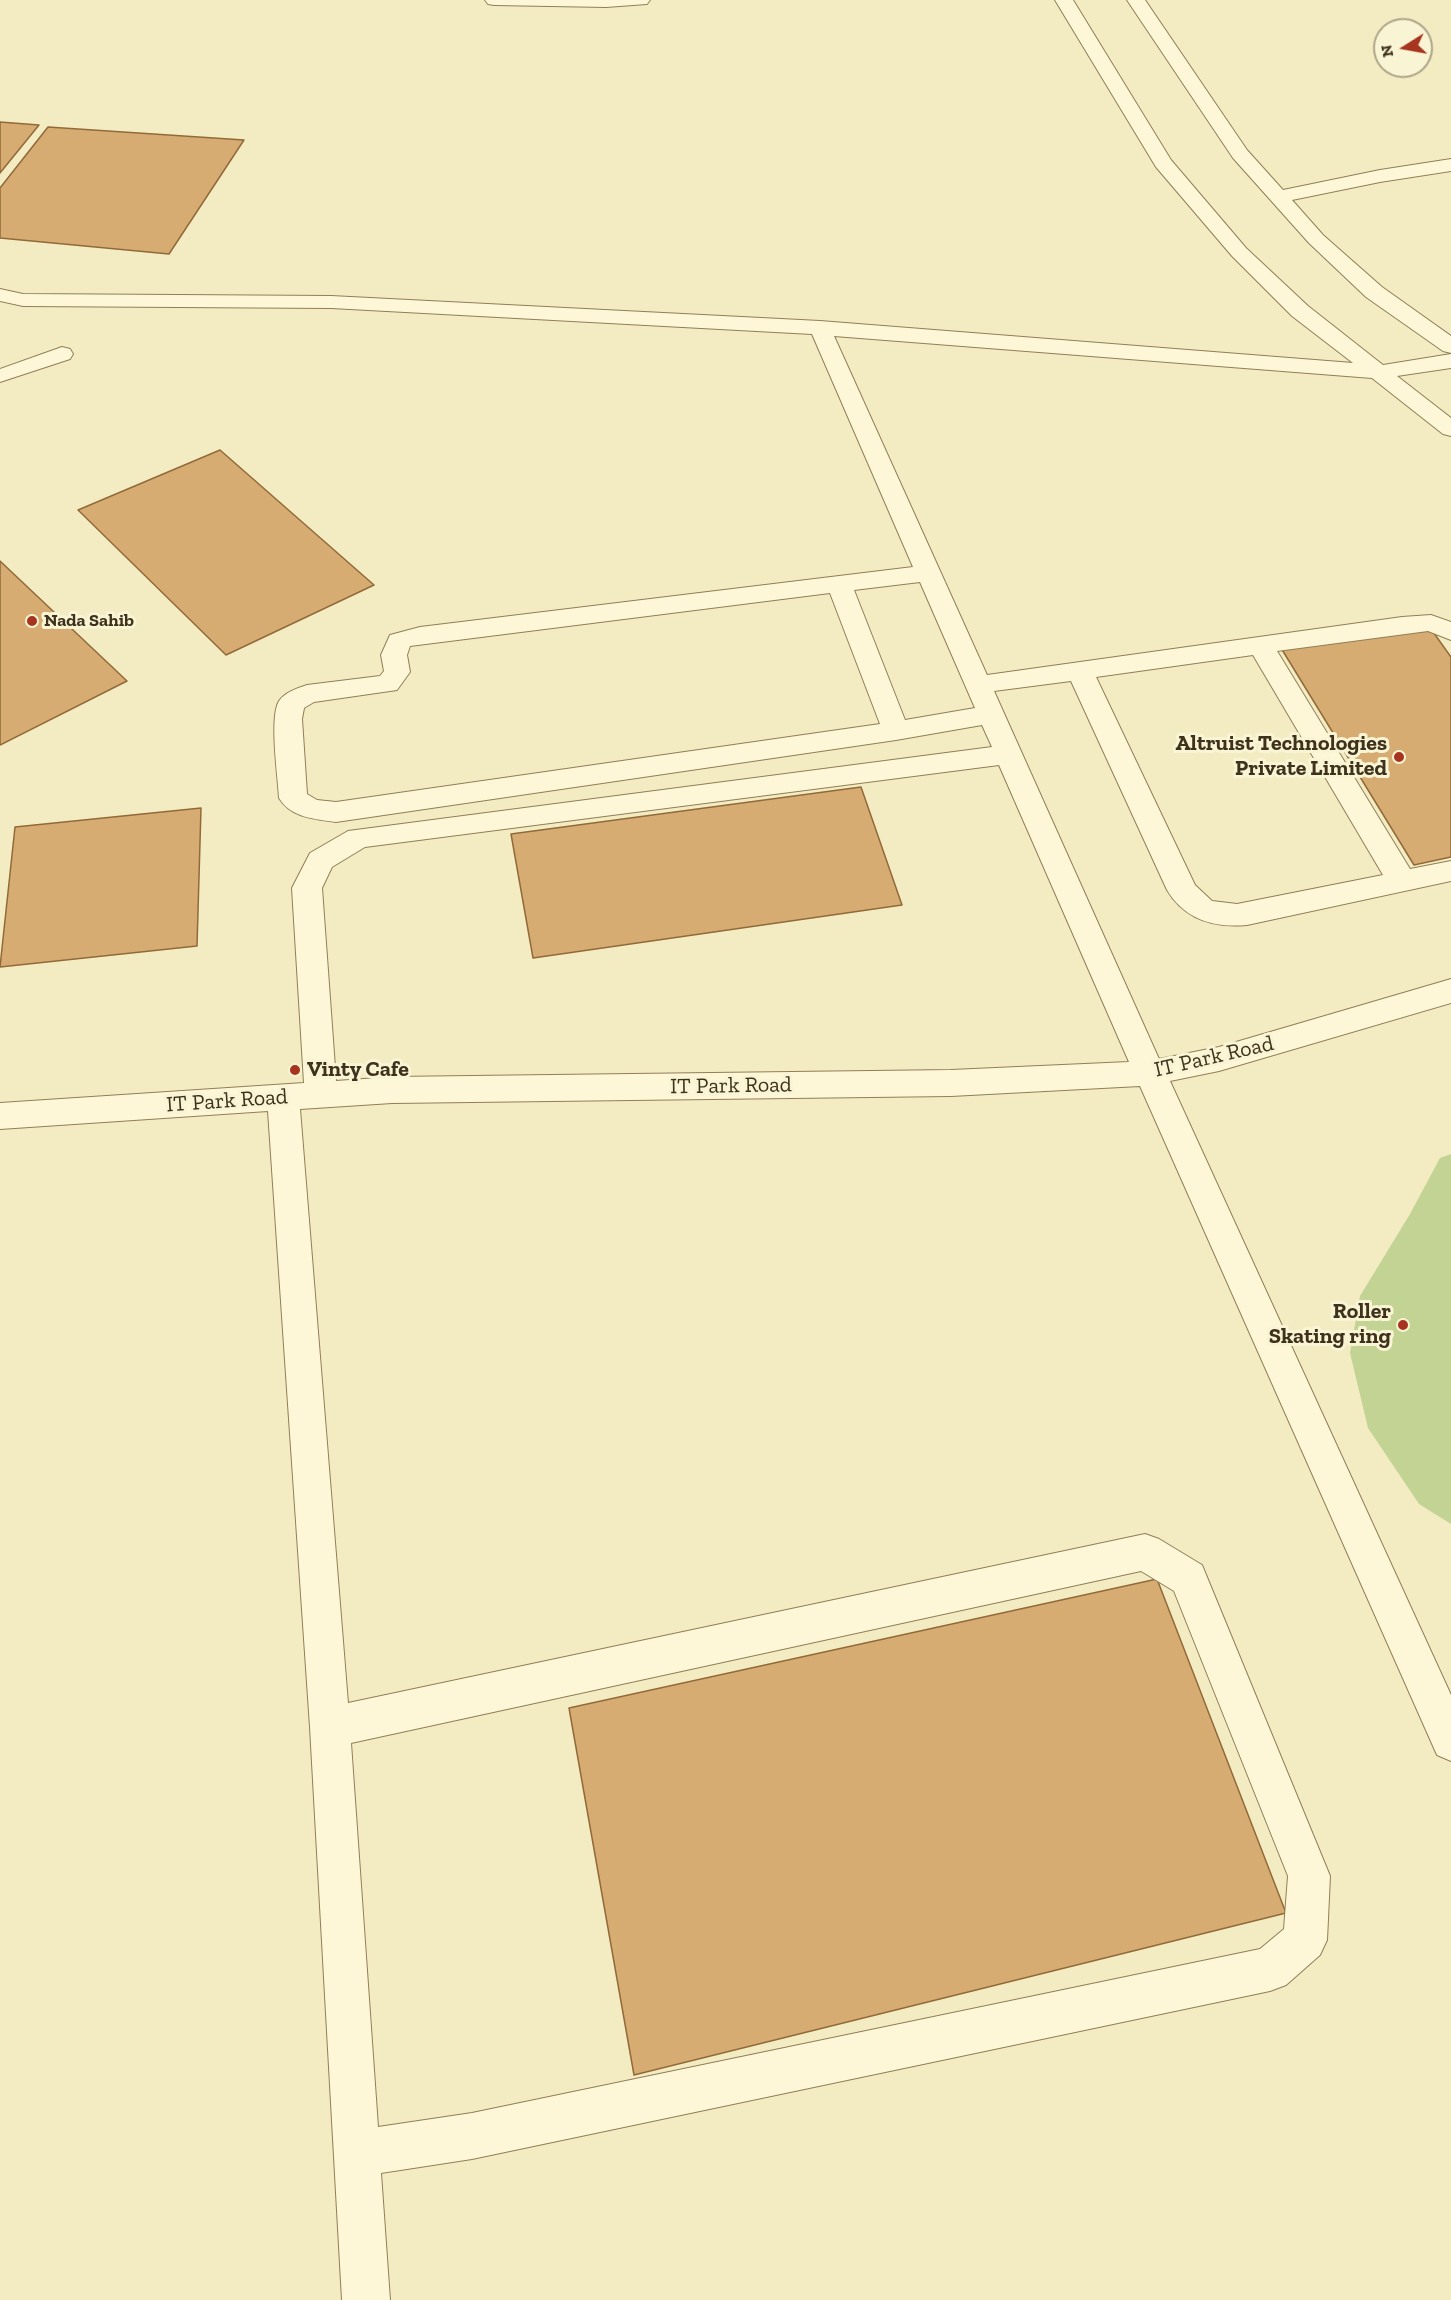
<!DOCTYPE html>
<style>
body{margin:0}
#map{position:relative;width:1451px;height:2300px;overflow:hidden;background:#f3ecc2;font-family:"Zilla Slab",serif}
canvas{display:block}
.north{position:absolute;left:1373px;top:18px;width:60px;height:60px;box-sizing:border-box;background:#f9f4d3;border:2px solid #aea68a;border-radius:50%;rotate:259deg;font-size:16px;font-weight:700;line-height:24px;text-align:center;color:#3e321d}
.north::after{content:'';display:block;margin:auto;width:21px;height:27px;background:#a6341f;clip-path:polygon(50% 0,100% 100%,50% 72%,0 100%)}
</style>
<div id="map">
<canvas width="1451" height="2300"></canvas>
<div class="north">N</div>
</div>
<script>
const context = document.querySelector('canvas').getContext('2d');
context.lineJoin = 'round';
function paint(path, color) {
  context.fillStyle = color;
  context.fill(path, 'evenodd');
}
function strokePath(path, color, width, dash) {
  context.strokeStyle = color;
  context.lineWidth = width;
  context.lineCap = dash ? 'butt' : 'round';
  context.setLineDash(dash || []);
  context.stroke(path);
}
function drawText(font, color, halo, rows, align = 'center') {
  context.font = font + ' "Zilla Slab",serif';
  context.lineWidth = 6;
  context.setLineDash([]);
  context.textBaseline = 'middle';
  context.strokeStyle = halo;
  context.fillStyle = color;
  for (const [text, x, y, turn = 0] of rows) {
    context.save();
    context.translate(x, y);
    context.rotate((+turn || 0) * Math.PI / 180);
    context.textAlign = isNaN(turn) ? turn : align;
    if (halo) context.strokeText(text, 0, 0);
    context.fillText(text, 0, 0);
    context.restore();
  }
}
paint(new Path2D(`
 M1451 1154V1524L1419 1504 1368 1428 1350 1353 1360 1296 1410 1214 1440 1158Z`), '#c2d394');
const building = new Path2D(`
 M0 122 39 125 0 173Z
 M48 127 244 140 169 254 0 238V188Z
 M220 450 374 585 226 655 78 510Z
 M0 561 127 681 0 745Z
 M1431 629 1451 657V857L1414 865 1281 648Z
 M861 787 902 905 533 958 511 834Z
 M201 808 197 946 0 967 15 827Z
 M1157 1579 1286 1913 634 2075 569 1708Z`);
paint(building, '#d6ac73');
strokePath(building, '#926a39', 1.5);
const minor = new Path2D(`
 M485 0H650L647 4 606 7 494 5 488 4Z
 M1055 0H1073L1171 160 1246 248 1308 306 1383 365 1451 354V368L1397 376 1451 418V436L1443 434 1372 378 834 336 987 675 1402 617 1431 615 1451 622V640L1428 631 1277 651 1410 869 1451 861V881L1247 925C1214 928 1185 920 1167 890L1071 681 994 691 1159 1059 1219 1047 1451 979V1003L1219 1071 1170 1081 1451 1695V1761L1437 1755 1140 1086 951 1096 392 1103 300 1109 348 1703 1145 1534 1159 1539 1202 1565 1330 1876 1327 1940 1320 1955 1286 1985 1270 1991 472 2159 381 2173 390 2300H342L310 1727 268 1111 0 1129V1103L304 1083 292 888 310 853 348 831 992 747 982 725 896 740 336 822C315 819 291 818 279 798 278 777 269 717 279 701 285 692 298 688 307 685L380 676 384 671 381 655 390 635 420 627 913 567 812 334 331 308 23 306 0 301V289L23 294 331 296 820 321 1353 363 1292 316 1232 256 1156 167ZM920 582 975 708 905 720 854 590ZM830 593 880 724 336 802 317 800 307 794 302 719 304 708 314 702 397 690 410 672 407 655 410 646ZM1253 655 1383 875 1237 904 1212 901 1195 885 1096 677ZM999 765 1129 1062 951 1070 392 1077 336 1081 322 888 332 867 365 847ZM1141 1571 1174 1591 1288 1876 1284 1929 1260 1949 472 2113 378 2127 351 1743Z
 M1127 0H1145L1247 150 1283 190 1380 170 1451 159V171L1380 182 1292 200 1323 235 1382 287 1451 336V353L1443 351 1366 297 1309 243 1233 158Z
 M62 347 70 349 73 354 70 359 0 382V369Z`);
strokePath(minor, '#907e57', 2);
paint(minor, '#fdf7d7');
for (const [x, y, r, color] of [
 [32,621,6,"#a6341f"],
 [1399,757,6,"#a6341f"],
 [295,1070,6,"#a6341f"],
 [1403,1325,6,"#a6341f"]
]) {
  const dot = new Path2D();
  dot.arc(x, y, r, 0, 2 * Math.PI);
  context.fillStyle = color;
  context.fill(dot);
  strokePath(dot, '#f9f4d3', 2);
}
drawText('bold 18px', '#3e321d', '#f9f4d3', [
 ["Nada Sahib",44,621]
], 'left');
drawText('bold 22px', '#3e321d', '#f9f4d3', [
 ["Altruist Technologies",1387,744],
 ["Private Limited",1387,769],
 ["Vinty Cafe",307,1070,"left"],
 ["Roller",1391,1312],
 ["Skating ring",1391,1337]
], 'right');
drawText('22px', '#3e321d', '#f9f4d3', [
 ["IT Park Road",1214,1057,-13],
 ["IT Park Road",731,1086,-1],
 ["IT Park Road",227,1101,-4]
]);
</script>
